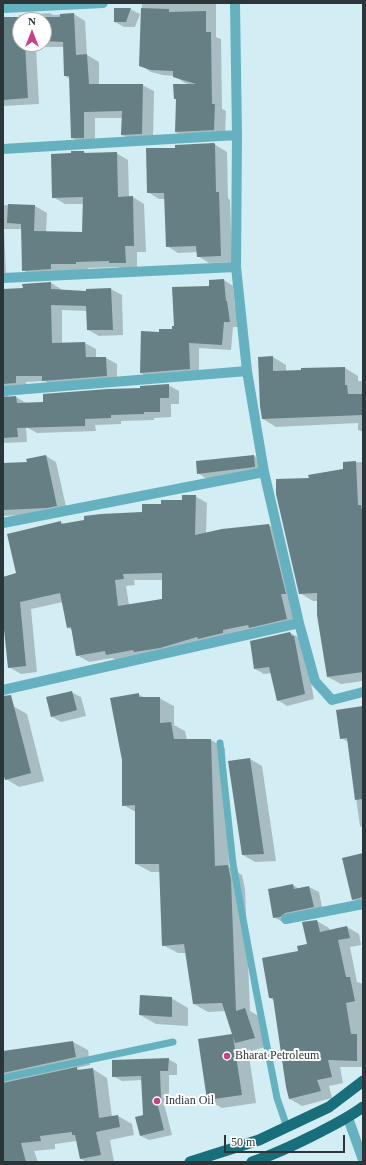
<!DOCTYPE html>
<style>
body{margin:0}
#map{position:relative;width:366px;height:1165px;overflow:hidden;background:#d2edf3;font-family:Georgia,serif}
canvas{display:block}
.frame{position:absolute;inset:0;border:4px solid #2c3638;pointer-events:none}
.north{position:absolute;left:12px;top:12px;width:40px;height:40px;box-sizing:border-box;background:#fff;border:1px solid #abafaf;border-radius:50%;rotate:0deg;font-size:11px;font-weight:700;line-height:16px;text-align:center;color:#2c3638}
.north::after{content:'';display:block;margin:auto;width:14px;height:18px;background:#c64286;clip-path:polygon(50% 0,100% 100%,50% 72%,0 100%)}
.scale{position:absolute;left:224px;top:1135px;width:121px;height:18px;box-sizing:border-box;border:2px solid #2c3638;border-top:0;padding-left:5px;font-size:12px;line-height:14px;white-space:nowrap;color:#2c3638;-webkit-text-stroke:3px #fff;paint-order:stroke}
</style>
<div id="map">
<canvas width="366" height="1165"></canvas>
<div class="frame"></div>
<div class="north">N</div>
<div class="scale">50 m</div>
</div>
<script>
const context = document.querySelector('canvas').getContext('2d');
context.lineJoin = 'round';
function paint(path, color) {
  context.fillStyle = color;
  context.fill(path, 'evenodd');
}
function strokePath(path, color, width, dash) {
  context.strokeStyle = color;
  context.lineWidth = width;
  context.lineCap = dash ? 'butt' : 'round';
  context.setLineDash(dash || []);
  context.stroke(path);
}
function drawText(font, color, halo, rows, align = 'center') {
  context.font = font + ' Georgia,serif';
  context.lineWidth = 4;
  context.setLineDash([]);
  context.textBaseline = 'middle';
  context.strokeStyle = halo;
  context.fillStyle = color;
  for (const [text, x, y, turn = 0] of rows) {
    context.save();
    context.translate(x, y);
    context.rotate((+turn || 0) * Math.PI / 180);
    context.textAlign = isNaN(turn) ? turn : align;
    if (halo) context.strokeText(text, 0, 0);
    context.fillText(text, 0, 0);
    context.restore();
  }
}
paint(new Path2D(`
 M142 3H216V37L221 39 222 109 226 111 225 136 187 138 176 132 177 100 175 99 192 85 185 83 174 76 163 75 151 72 140 65Z
 M130 9 140 14 135 27H124L115 22Z
 M50 13 53 15 74 14 85 21 87 55 99 62V85H142L154 91 153 140 134 141 122 135 123 118H95V144H83L72 138 70 79 65 76 64 47H36L39 104 3 106V17H19V15ZM20 20H44V44H20Z
 M214 144 227 152 228 198 230 200 232 262 209 263 198 256V252L178 253 167 246 165 199H159L148 192 176 149Z
 M72 152H84L88 154 116 153 128 160 129 197H133L144 204 146 252H137V269H122L118 267 88 268 87 271 62 270V276L35 277 23 270 22 229H4L6 273H3V205L35 206 47 213 46 232 83 233V204H65L53 197Z
 M224 280 233 286 235 307 237 308 239 327H233L231 350 199 348V374L150 378 141 373 160 333 173 330 211 287Z
 M51 283 61 289V291L87 292V290L111 289 122 295 123 335 99 336 88 330 87 311 62 310V344L85 343 96 349V358H106L117 364V382L54 387 45 381 26 382 27 389 10 391 7 398 16 397 26 403H44L168 385 179 391V404H171V417L154 418V420L121 421V424L95 425 96 431 37 433 26 427 27 442 3 443V290L24 289Z
 M273 357 286 365V372L345 368 358 376V381H363V432L358 430V423L276 427 263 419 259 358Z
 M46 456 56 462 67 511 58 513 3 516V465L28 463Z
 M254 456 263 461 264 472 207 479 198 473Z
 M363 462V681L341 684 328 677 318 601H313L300 593 310 479 344 470V463Z
 M195 496 207 503 206 533 269 525 281 532 299 625 118 661 112 658 89 662 77 655 72 630 67 627 63 602 31 609 37 672 21 674 9 667 3 617V578L17 574 61 522 64 524 143 513 162 505 183 501ZM134 580H163V599L129 605 126 586 135 585Z
 M290 633 300 638 303 642 314 699 287 706 278 700 272 673 264 674 255 669Z
 M71 692 81 697 86 716 61 722 51 716Z
 M138 694 145 698H159L174 706V725L185 731 187 740H211L225 748 229 867 242 875 245 889 250 1011 260 1017 269 1046 251 1051 248 1049 256 1103 222 1108 208 1100 234 1034 226 1011 208 1012 194 1004 186 953H178L163 945 161 872H151L136 864V812L123 805Z
 M13 706 27 714 44 781 19 787 6 779 3 769V709Z
 M363 707V830L362 827 360 826 348 742 341 738Z
 M250 759 262 766 276 861 255 862 243 855Z
 M363 854V905L353 899Z
 M293 885 299 889 309 887 319 892 323 912 284 923 274 917Z
 M317 921 329 928 330 931 347 927 359 934 361 945 350 947 357 982 363 984V1067H340L343 1083 329 1086 332 1098 302 1106 290 1099 287 1087 275 1001 270 998 299 952 308 945Z
 M171 998 188 1008V1026L156 1024 140 1015Z
 M73 1042 88 1050 90 1065 76 1068 81 1071 93 1069 107 1078 112 1117 118 1116 132 1124 134 1135 110 1140 114 1162H87L81 1159 77 1141 55 1144V1149L34 1151 38 1162H3V1052Z
 M168 1059 177 1064V1075H169V1102L164 1103 172 1135 149 1140 141 1136 144 1116 142 1080 122 1081 113 1076Z`), '#0003');
paint(new Path2D(`
 M114 8H131L126 22H114Z
 M141 8 169 9V12L206 11V32H211L212 104H215L214 130 175 132 176 99H174L173 84H196L173 77V71L151 70 139 66Z
 M74 13 76 55 87 54 89 84H143L142 134 121 135 122 111 84 112V138H71L69 76H64L63 42 44 41V20H20V44H25L28 98 3 100V17H60V14Z
 M214 143 215 144 216 192H219L221 256 197 257 196 246 166 247 164 193H147L146 148H175V145Z
 M71 151H84V153L117 152 118 197 133 196 134 246H125L126 263H109V261L76 262V264H51V269L22 271 21 224 7 223 8 204 35 205 34 231 82 232 83 197 52 198 51 154 71 153Z
 M224 279 226 301H227L230 322H224L222 345 189 343 190 369 140 373 141 331 159 332V329H172V326H174L172 287 209 286V280Z
 M51 282V289L86 291V289L111 288 113 330H87L86 306 51 305 52 343 85 342 86 357H106L107 376 42 381V376H16V383L3 384V289L23 288 22 284Z
 M273 356V371L301 370V368L345 367V385H347L348 394H363V415L262 419 260 406 258 357Z
 M169 384V398H160V412H144V414L111 415V418L85 419V426L17 428 18 437 3 438V397L16 396 17 403 43 402V394L108 389 140 388V386Z
 M46 455 57 506 47 508 3 510V463L27 462 26 459Z
 M254 455 255 467 197 474 196 461Z
 M356 461 358 505H361L363 517V672L327 677 317 615V593L299 594 276 494V479L309 478 308 475 343 469V462Z
 M182 495H196L195 535 222 529 269 524 286 594H281L287 619 249 628 248 625 223 630V633L198 639 197 637 160 648 134 652 133 650 106 655 105 651 76 656 71 627 67 628 60 593 20 602 26 666 8 668 3 620V577L16 573 7 534 61 521V524L84 520V516L101 514 142 512V504H161V500H182ZM162 573V599L118 606 115 580 124 579 123 574Z
 M290 632 292 636H294L305 694 277 701 269 667 254 669 250 641Z
 M72 691 77 710 51 717 46 697Z
 M139 693V697H160V723L171 722 174 739H211L215 866 228 865 231 880 236 1011 245 1008 255 1038 235 1043 233 1036 242 1095 207 1100 198 1039 232 1034 222 1003 193 1004 184 944 162 946 159 864H135V805L122 806V760L110 698Z
 M11 695 31 773 5 780 3 773V696Z
 M363 706V799L355 800 347 738 340 739 336 710Z
 M250 758 264 854 242 855 228 761Z
 M363 853V897L352 900 342 858Z
 M293 884 294 889 309 886 314 907 285 913 280 917 273 918 268 889Z
 M317 920 320 932 347 926 350 938 338 940 346 977H350L355 1001 346 1003 351 1034H357V1061L328 1060 332 1077 317 1080 321 1091 289 1099 286 1087 273 998H269L262 958 298 951 297 946 307 944 302 922Z
 M140 995 172 997V1017L139 1015Z
 M73 1041 76 1057 3 1073V1051Z
 M169 1058 168 1071H160L161 1098H156L164 1130 140 1136 135 1117 143 1115 141 1076 112 1077V1060Z
 M77 1067V1070L93 1068 99 1118 118 1115 120 1127 96 1132 101 1155 80 1159 75 1135H72V1132L40 1136 41 1141 21 1143 26 1162H3V1083Z`), '#667f84');
strokePath(new Path2D(`
 M220 743 233 864 256 990 277 1098 287 1127
 M3 1078 173 1042`), '#66b1c0', 7);
strokePath(new Path2D(`
 M235 3 237 135 236 267 247 371 264 472 299 623 315 681 332 700 363 692
 M3 8 103 3
 M3 149 237 135
 M3 278 236 267
 M3 391 247 371
 M3 523 264 472
 M3 690 299 623
 M286 919 363 904
 M348 1118 363 1160`), '#66b1c0', 10);
strokePath(new Path2D(`
 M190 1162 259 1140 329 1107 363 1081
 M252 1162C273 1155 292 1146 312 1136 330 1127 347 1119 363 1107`), '#196e7c', 11);
for (const [x, y, r, color] of [
 [227,1056,4,"#c64286"],
 [157,1101,4,"#c64286"]
]) {
  const dot = new Path2D();
  dot.arc(x, y, r, 0, 2 * Math.PI);
  context.fillStyle = color;
  context.fill(dot);
  strokePath(dot, '#fff', 1.5);
}
drawText('12px', '#2c3638', '#fff', [
 ["Bharat Petroleum",235,1056],
 ["Indian Oil",165,1101]
], 'left');
</script>
